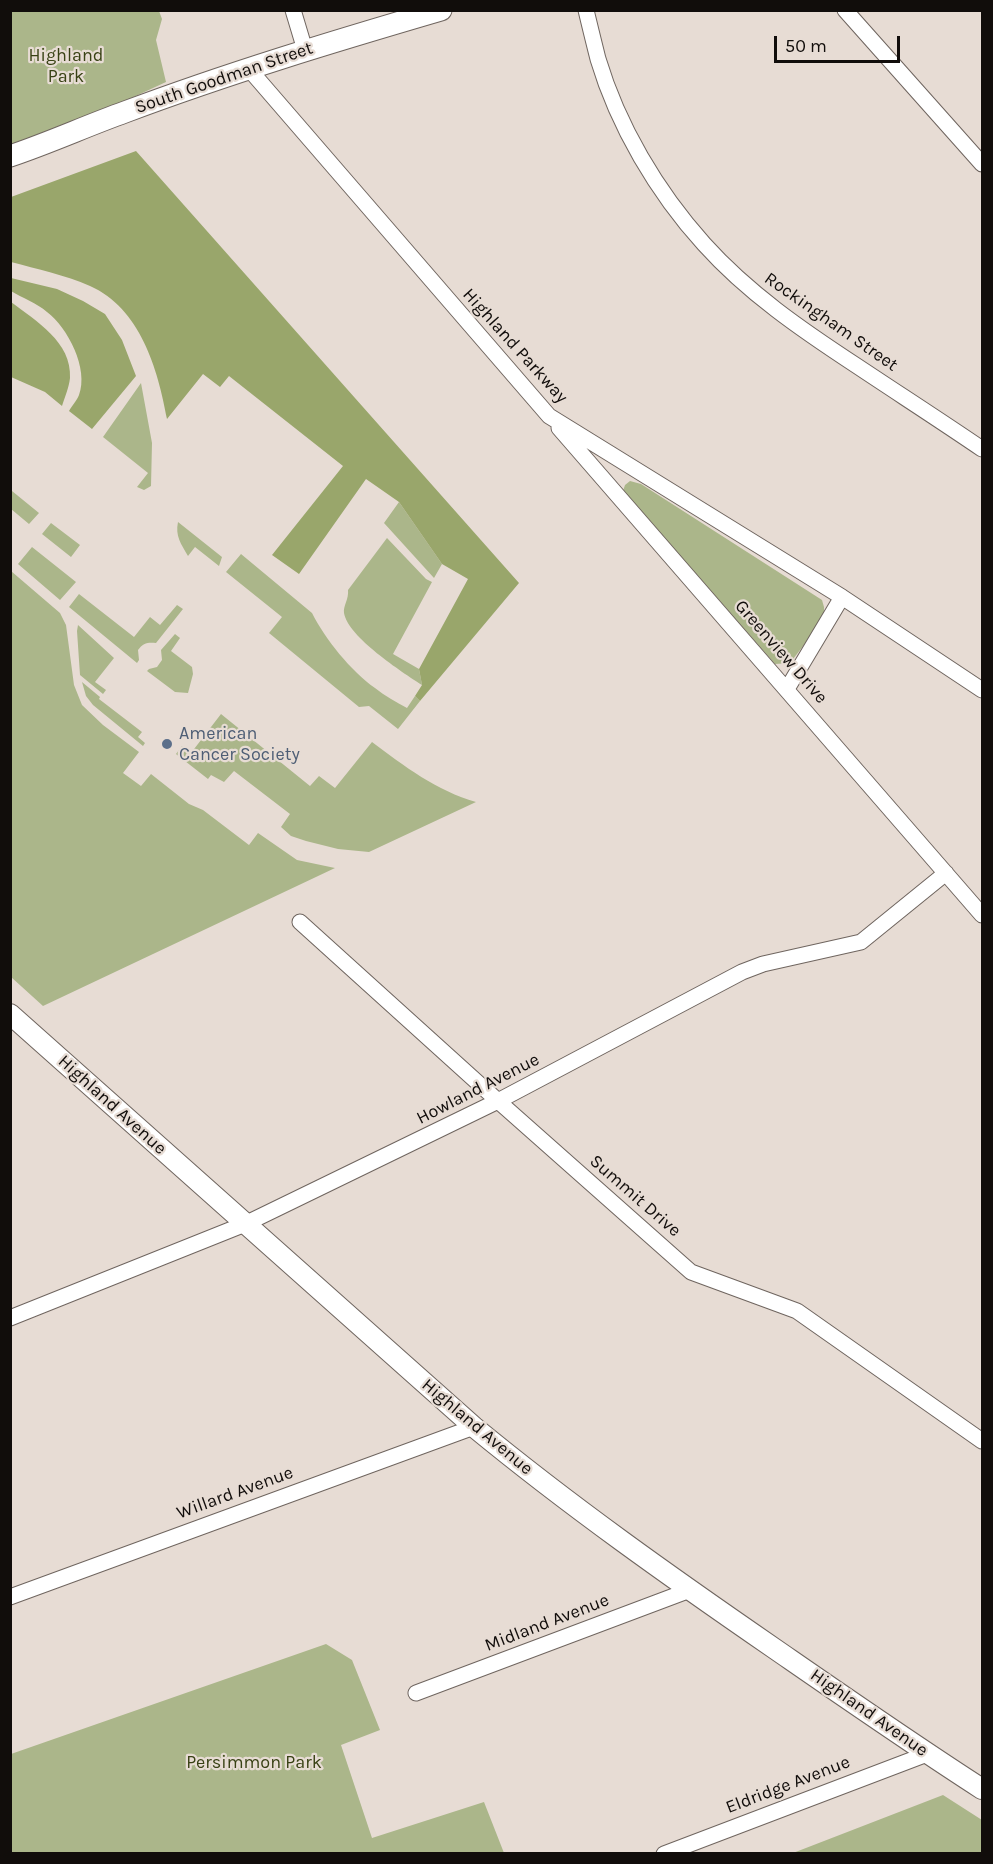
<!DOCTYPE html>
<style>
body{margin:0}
#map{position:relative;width:993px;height:1864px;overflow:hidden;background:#e7dcd4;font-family:Karla,sans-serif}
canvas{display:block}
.frame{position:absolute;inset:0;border:12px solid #110d0b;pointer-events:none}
.scale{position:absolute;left:774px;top:36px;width:126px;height:27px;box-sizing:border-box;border:3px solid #110d0b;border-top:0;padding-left:8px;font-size:18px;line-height:21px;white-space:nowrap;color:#110d0b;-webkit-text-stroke:4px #e7dcd4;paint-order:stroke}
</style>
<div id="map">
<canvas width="993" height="1864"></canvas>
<div class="frame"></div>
<div class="scale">50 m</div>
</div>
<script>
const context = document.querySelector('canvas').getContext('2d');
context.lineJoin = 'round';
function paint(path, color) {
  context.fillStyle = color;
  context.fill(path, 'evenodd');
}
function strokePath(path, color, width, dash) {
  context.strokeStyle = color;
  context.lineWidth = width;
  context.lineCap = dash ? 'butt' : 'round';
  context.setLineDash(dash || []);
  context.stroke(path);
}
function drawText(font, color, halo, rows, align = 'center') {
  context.font = font + ' Karla,sans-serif';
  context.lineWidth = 4.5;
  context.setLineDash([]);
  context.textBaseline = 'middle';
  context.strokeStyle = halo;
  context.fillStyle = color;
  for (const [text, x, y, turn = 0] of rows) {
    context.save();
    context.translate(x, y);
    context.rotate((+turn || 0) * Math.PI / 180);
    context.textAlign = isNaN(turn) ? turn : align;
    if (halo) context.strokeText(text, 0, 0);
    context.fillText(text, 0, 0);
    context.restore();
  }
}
paint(new Path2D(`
 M11 11H159L162 19 156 40 166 82 45 138 11 147Z
 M141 383 152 443 151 486 144 490 137 487 148 473 103 437Z
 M630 481 641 484 822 600 824 607V619L790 663 775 664 623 491 625 485Z
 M12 491 39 513 29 524 11 509V493Z
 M399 502 442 564 434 578 384 523Z
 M178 522 222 557 219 566 195 547 188 556C181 544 175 536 178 522Z
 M51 523 80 545 71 557 42 534Z
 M387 538 426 579 432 582 393 654 419 669 422 685C402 672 348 637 344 613 343 606 349 599 348 590Z
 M32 547 76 582 60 600 18 564Z
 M241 554 312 613C325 639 351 671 375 688 385 696 396 702 407 708L415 696 420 701 398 729 369 706 359 707 269 633 282 617 226 572Z
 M11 571 60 613 66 625 74 685 82 705 103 725 139 752 123 773 141 786 151 774 189 804 203 810 249 845 258 833 297 860 335 868 43 1006 11 977Z
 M79 594 134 637 150 617 160 625 177 605 183 609 156 643C148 642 143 643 138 650L139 660 137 663 69 607Z
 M78 625 114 658 95 682 106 690 103 694 80 675 77 631Z
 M175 634 180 638 171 651 192 667 193 674 188 693 175 692 147 671 149 669 157 667 162 660 161 650Z
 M82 682 100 697 99 699 142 732 138 737 145 743 143 746 93 705 86 696Z
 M221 714 310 786 319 776 335 788 372 742C404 766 437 791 476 802L369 852 338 849 306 841 291 836 281 827 290 814 234 771 224 782 211 775 208 779 176 754 182 746 191 753Z
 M326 1644 352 1660 380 1730 341 1745 372 1838 484 1802 504 1853H11V1754Z
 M943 1795 982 1820V1853H793Z`), '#abb68a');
paint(new Path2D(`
 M136 151 519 583 420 701 415 696 422 685 419 669 468 579 442 564 399 502 366 479 299 574 272 555 343 466 229 376 220 387 203 374 167 419C158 369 140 308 90 286 65 275 37 269 11 262V197Z
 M11 278 57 289 83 301 105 314 122 340 136 376 92 429 69 411C72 406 77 400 79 395 89 369 68 328 47 312 37 303 22 298 11 291Z
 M11 302C36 321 72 342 70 378 69 387 65 397 62 406L45 392 11 377Z`), '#99a66b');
const minor = new Path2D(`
 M293 10 305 50
 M586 10C590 27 594 43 598 59 618 126 657 192 704 244 748 293 802 330 857 366 899 394 941 421 982 449
 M845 10 982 164
 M249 69 549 416 842 597 982 690
 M559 428 982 915
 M787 689 842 597
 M300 922 498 1101 691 1272 797 1311 982 1441
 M10 1318 245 1224 498 1101 742 972 763 964 861 942 946 873
 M10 1597 474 1427
 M416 1693 690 1590
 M664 1854 927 1754`);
const tertiary = new Path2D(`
 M10 1014 474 1427C570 1506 672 1578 775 1649 843 1696 912 1744 982 1789`);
const secondary = new Path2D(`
 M10 156C49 143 86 126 125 112 229 73 335 41 441 10`);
strokePath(minor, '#6f655f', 17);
strokePath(tertiary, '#6f655f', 22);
strokePath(secondary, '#6f655f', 23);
strokePath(minor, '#fff', 15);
strokePath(tertiary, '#fff', 20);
strokePath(secondary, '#fff', 21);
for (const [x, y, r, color] of [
 [167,744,6,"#5c6f8a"]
]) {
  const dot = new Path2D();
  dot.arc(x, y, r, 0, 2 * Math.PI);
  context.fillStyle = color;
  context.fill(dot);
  strokePath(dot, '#e7dcd4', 2);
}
drawText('18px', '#384114', '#e7dcd4', [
 ["Highland",66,56],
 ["Park",66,77],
 ["Persimmon Park",254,1763]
]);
drawText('18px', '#110d0b', '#e7dcd4', [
 ["South Goodman Street",224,78,-19],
 ["Rockingham Street",831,322,35],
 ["Highland Parkway",515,346,48],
 ["Greenview Drive",781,652,49],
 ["Howland Avenue",478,1089,-27],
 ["Highland Avenue",112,1105,42],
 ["Summit Drive",635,1196,41],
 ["Highland Avenue",477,1427,40],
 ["Willard Avenue",235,1493,-20],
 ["Midland Avenue",547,1623,-21],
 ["Highland Avenue",869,1713,35],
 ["Eldridge Avenue",788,1785,-21]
]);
drawText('18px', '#4e5e75', '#e7dcd4', [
 ["American",179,734],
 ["Cancer Society",179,755]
], 'left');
</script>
